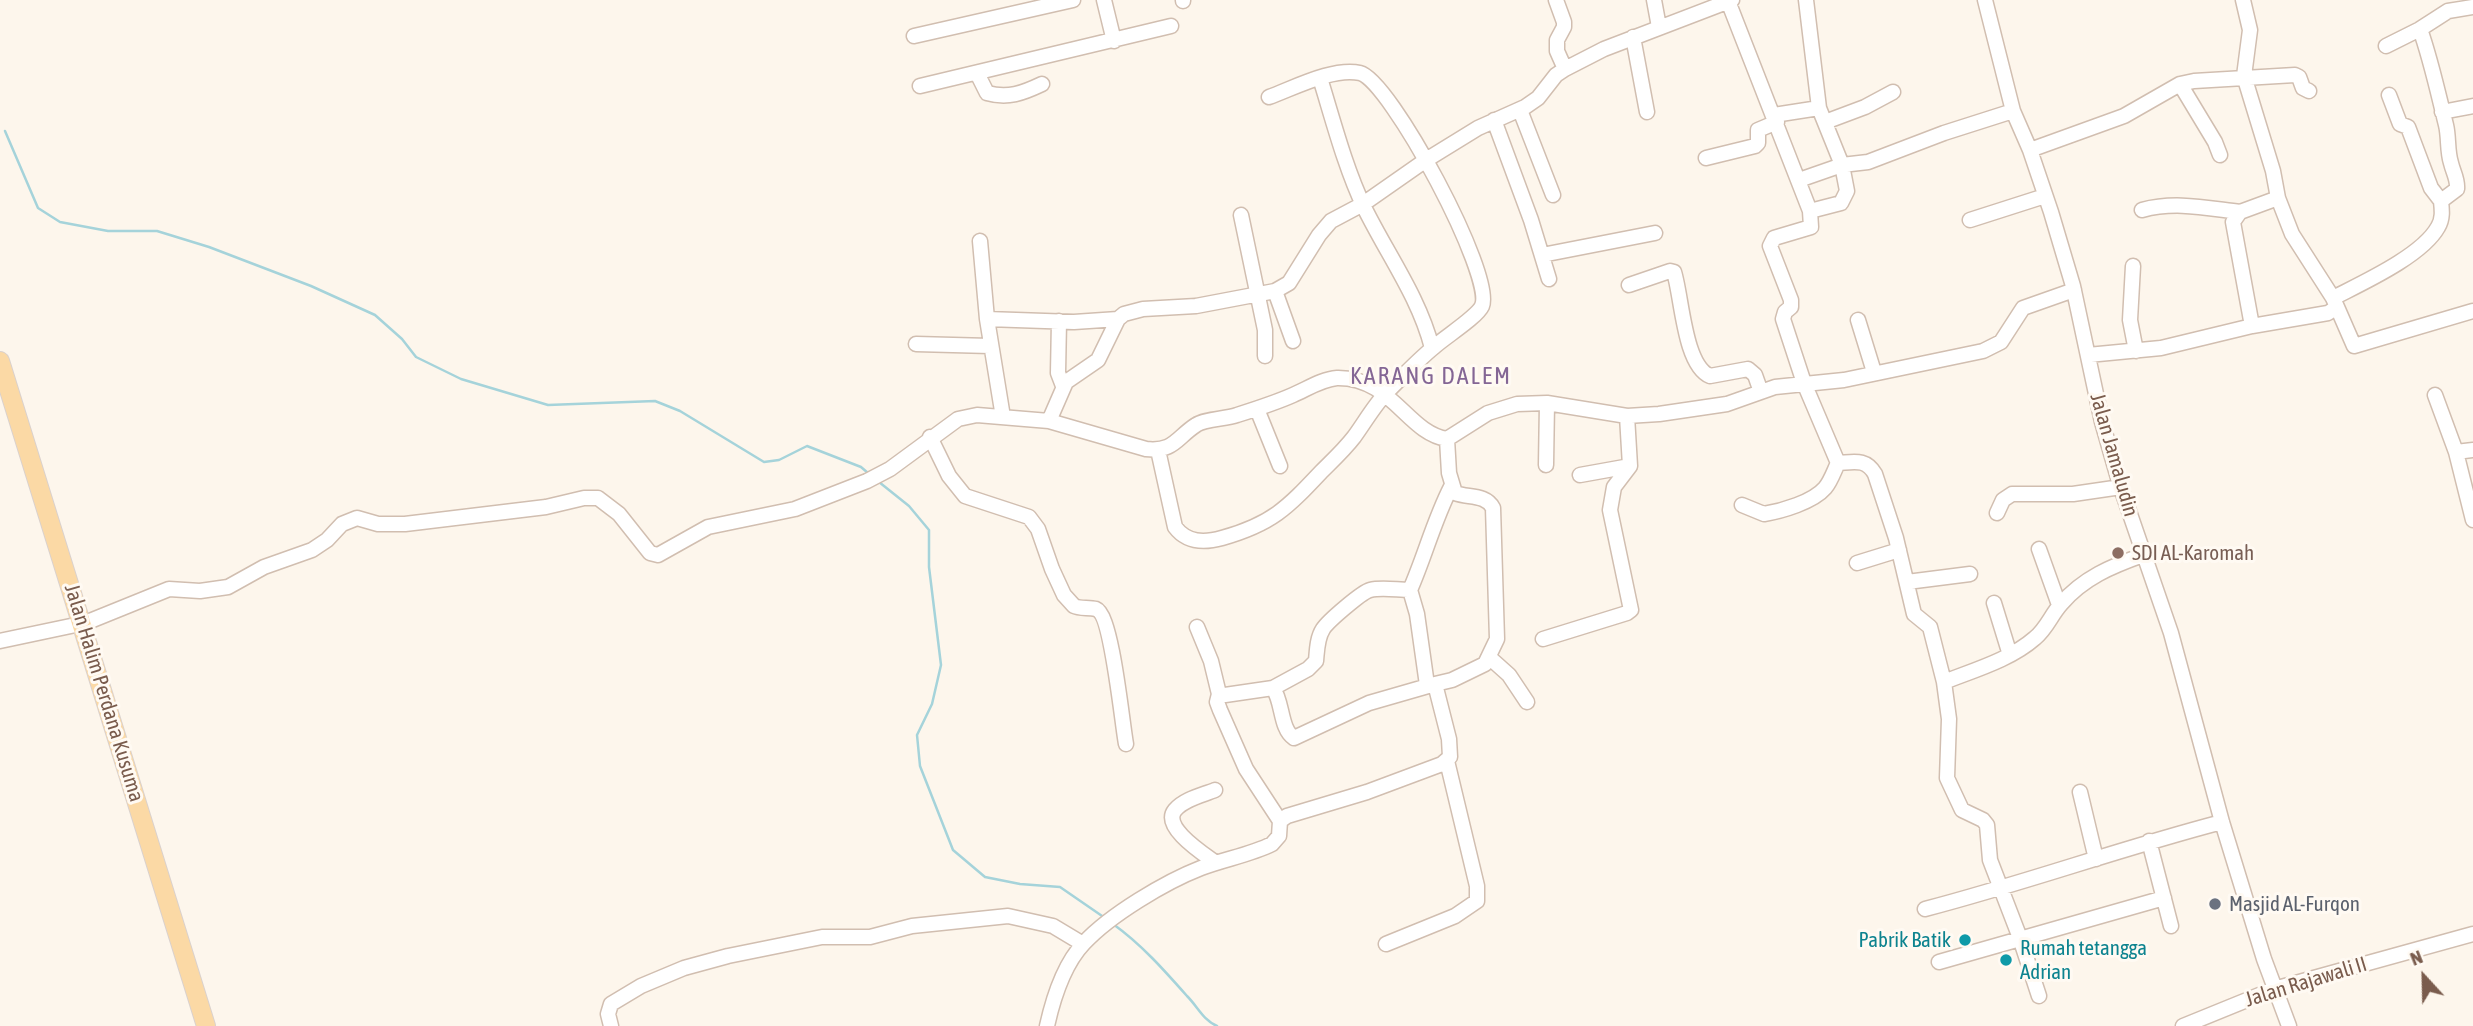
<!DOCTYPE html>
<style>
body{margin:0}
#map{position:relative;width:2473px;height:1026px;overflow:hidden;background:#fdf6ec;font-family:"Asap Condensed",sans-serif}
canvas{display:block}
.north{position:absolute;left:2389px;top:942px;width:70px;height:70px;-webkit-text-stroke:5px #fffaf3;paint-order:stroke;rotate:338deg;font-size:19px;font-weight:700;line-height:28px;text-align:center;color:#7a5c4d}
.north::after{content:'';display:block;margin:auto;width:24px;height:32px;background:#7a5c4d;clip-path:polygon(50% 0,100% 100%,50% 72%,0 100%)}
</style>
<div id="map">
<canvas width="2473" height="1026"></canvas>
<div class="north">N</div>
</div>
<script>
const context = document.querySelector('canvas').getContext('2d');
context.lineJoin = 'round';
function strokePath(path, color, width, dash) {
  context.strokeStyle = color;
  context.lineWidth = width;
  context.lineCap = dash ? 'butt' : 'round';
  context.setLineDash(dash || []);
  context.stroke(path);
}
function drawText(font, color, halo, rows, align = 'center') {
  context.font = font + ' "Asap Condensed",sans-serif';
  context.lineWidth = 6;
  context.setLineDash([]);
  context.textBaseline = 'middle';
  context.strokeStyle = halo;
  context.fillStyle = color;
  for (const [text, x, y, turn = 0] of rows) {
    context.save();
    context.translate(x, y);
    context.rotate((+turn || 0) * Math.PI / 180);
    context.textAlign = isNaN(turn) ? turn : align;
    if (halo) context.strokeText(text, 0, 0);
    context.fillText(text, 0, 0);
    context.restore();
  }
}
strokePath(new Path2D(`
 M5 131 38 208 60 222 108 231H157L209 247 311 286 375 315 402 339 416 357 461 379 548 405 655 401 680 411 764 462 779 460 807 446 861 467 868 473
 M879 482 909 506 929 530V567L941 665 932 704 917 735 920 766 953 850 985 877 1020 884 1060 887 1105 918
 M1113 924C1141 944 1164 970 1187 996 1198 1007 1203 1020 1217 1026`), '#a5d3da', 2.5);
const minor = new Path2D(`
 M1104 0 1114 41
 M1183 0V1
 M1556 0 1564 22V27L1557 40V51L1565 69
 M1654 0 1659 27
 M1806 0 1819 108 1842 165 1868 162 1944 133 2013 111
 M1985 0 2013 111 2030 150 2051 212 2073 286 2102 422 2120 485 2171 633 2222 822 2264 959 2289 1026
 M2243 0 2250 30 2244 76 2273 171 2278 198 2292 234 2333 298
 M1728 1 1810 211 1811 227 1774 238 1770 246 1791 300V307L1785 312 1783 319 1804 383 1838 463C1834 471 1831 481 1825 488 1813 502 1782 511 1764 514L1742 505
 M914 36 1073 0
 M1633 37 1647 112
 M2386 46 2420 29
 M977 73 987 93C1008 99 1023 93 1042 84
 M1320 78C1333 120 1345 167 1364 207 1387 254 1419 297 1432 348
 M2180 84 2215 142 2220 155
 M920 86 1171 26
 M2389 95 2400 124 2408 127 2431 188 2441 201
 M1520 110 1553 195
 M2442 112 2473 106
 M1774 115 1819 108
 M1494 120 1531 220 1549 279
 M1825 122 1865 107 1893 92
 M2030 150 2124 116 2180 84 2194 81 2295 75 2299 77 2303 88 2309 91
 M1706 158 1755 146 1758 143V130L1777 122
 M1799 180 1842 165 1847 191 1841 203 1810 211
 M2142 210C2175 201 2206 208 2240 212
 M1241 215 1265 330V356
 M1970 220 2045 196
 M980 241 987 319 1003 417
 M1542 255 1655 233
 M2133 266 2130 320 2136 351
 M1629 285 1670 271 1674 272C1682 297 1684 365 1710 376L1748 369 1755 375 1761 392
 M1275 291 1293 341
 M2337 307 2354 346 2473 311
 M987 319 1074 322 1118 319
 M1858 320 1874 372
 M1059 321 1058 373 1063 386
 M2252 326 2233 222 2240 212 2278 198
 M916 344 990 346
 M2088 355 2161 348 2252 326 2328 313 2337 307 2333 298C2362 283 2422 256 2438 227 2443 219 2442 210 2441 201L2457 189C2458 179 2453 172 2451 163 2447 151 2449 137 2446 125 2438 93 2431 60 2420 29L2448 11 2473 7
 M2435 395 2456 452 2473 520
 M1257 409 1280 466
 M1049 421 1146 449C1174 452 1176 438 1196 425 1204 419 1226 419 1237 415 1256 409 1275 403 1293 395 1307 389 1322 379 1337 378 1392 377 1407 433 1447 439L1488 413 1517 404 1547 403 1627 416 1659 414 1727 404 1775 387 1844 380 1983 351 2001 342 2023 308 2074 290
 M930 437 949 476 965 496 1029 517 1038 529 1052 569 1064 595 1074 606C1080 609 1089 607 1096 609 1112 615 1122 723 1126 744
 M1158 450 1175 527C1187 543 1204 543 1222 538 1272 524 1287 508 1321 472 1332 461 1344 450 1354 437 1365 422 1375 404 1388 391 1403 376 1418 360 1434 347 1445 337 1477 317 1482 306 1495 276 1390 80 1360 73 1333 67 1294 88 1269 97
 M2456 452 2473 450
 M1838 463C1854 462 1866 458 1875 474L1896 538 1914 614 1930 627 1944 682 1949 719 1947 778 1962 810 1983 820 1987 825 1990 860 2020 938 2039 996
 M1546 465 1547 403
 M1580 475 1630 466
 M1997 513 2003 500 2012 494H2073L2121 487
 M2039 549 2059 605
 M1857 563 1899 550
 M1907 582 1970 574
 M1410 590C1425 556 1434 520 1451 487
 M1994 603 2010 655
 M1197 627 1211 661 1219 694 1225 695 1273 688C1283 702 1280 729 1294 738L1369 703 1435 684
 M1543 639 1627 613 1631 610 1610 510 1614 487 1630 466 1627 416
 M0 641 85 623 169 589 200 591 228 587 264 567 312 550 327 540 342 524 357 518 378 524H405L546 507 584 498H598L619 514 650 553 658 555 708 527 795 509 867 481 890 469 958 419 977 415 1049 421 1066 382 1098 360 1118 319 1124 314 1143 309 1196 306 1275 291 1289 283 1319 235 1331 221 1363 204 1426 160 1478 128 1525 107 1538 98 1556 75 1565 69 1604 49 1732 0
 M1490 658 1509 675 1527 702
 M1944 682C1974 670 2010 660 2035 638 2047 628 2051 615 2061 604 2083 578 2112 566 2143 555
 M1273 688 1308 669 1316 661C1317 651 1317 638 1323 629 1328 621 1362 592 1370 590 1382 587 1397 590 1410 590L1417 614 1427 685
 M1219 694 1217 702 1220 710 1246 769 1280 821
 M1215 790C1203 795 1184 799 1175 810 1161 827 1204 854 1216 863
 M2080 792 2096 859
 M2149 841 2171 926
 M1925 909C2025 883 2122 848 2222 822
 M1386 944 1455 916 1477 901V886L1447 761
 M1939 962 2164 898
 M611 1026 608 1014 611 1004 641 986 684 968 728 956 822 937H870L912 926 1008 916 1053 926 1083 944
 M1047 1026C1053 999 1064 964 1084 943 1110 915 1165 882 1201 868 1224 859 1250 855 1272 844L1279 836 1280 821 1287 816 1367 792 1442 764 1450 757 1449 739 1435 684 1452 680 1485 664 1497 639 1493 508C1486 494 1468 498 1455 493L1449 473 1447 439
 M2183 1026 2274 989 2473 934`);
const major = new Path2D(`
 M0 361 206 1026`);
strokePath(minor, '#d1beb0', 17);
strokePath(major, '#dad1cd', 20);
strokePath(minor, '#fff', 14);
strokePath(major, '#fbd9a5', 18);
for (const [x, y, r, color] of [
 [2118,553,7,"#8d6e63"],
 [2215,904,7,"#6b7280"],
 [1965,940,7,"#0f9aa8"],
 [2006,960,7,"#0f9aa8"]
]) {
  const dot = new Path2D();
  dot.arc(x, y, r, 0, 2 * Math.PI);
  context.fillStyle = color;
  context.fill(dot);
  strokePath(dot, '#fffaf3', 2.5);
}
drawText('21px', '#7a5c4d', '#fffaf3', [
 ["Jalan Jamaludin",2114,455,74],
 ["Jalan Halim Perdana Kusuma",104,693,73],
 ["Jalan Rajawali II",2306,982,-17]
]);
drawText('21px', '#785e54', '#fffaf3', [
 ["SDI AL-Karomah",2132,553]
], 'left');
drawText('21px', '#5b616d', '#fffaf3', [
 ["Masjid AL-Furqon",2229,904]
], 'left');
drawText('21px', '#0d838f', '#fffaf3', [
 ["Pabrik Batik",1951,940],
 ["Rumah tetangga",2020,948,"left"],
 ["Adrian",2020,972,"left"]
], 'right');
context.letterSpacing = '2px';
drawText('24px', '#846695', '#fffaf3', [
 ["KARANG DALEM",1431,376]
]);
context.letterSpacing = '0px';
</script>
